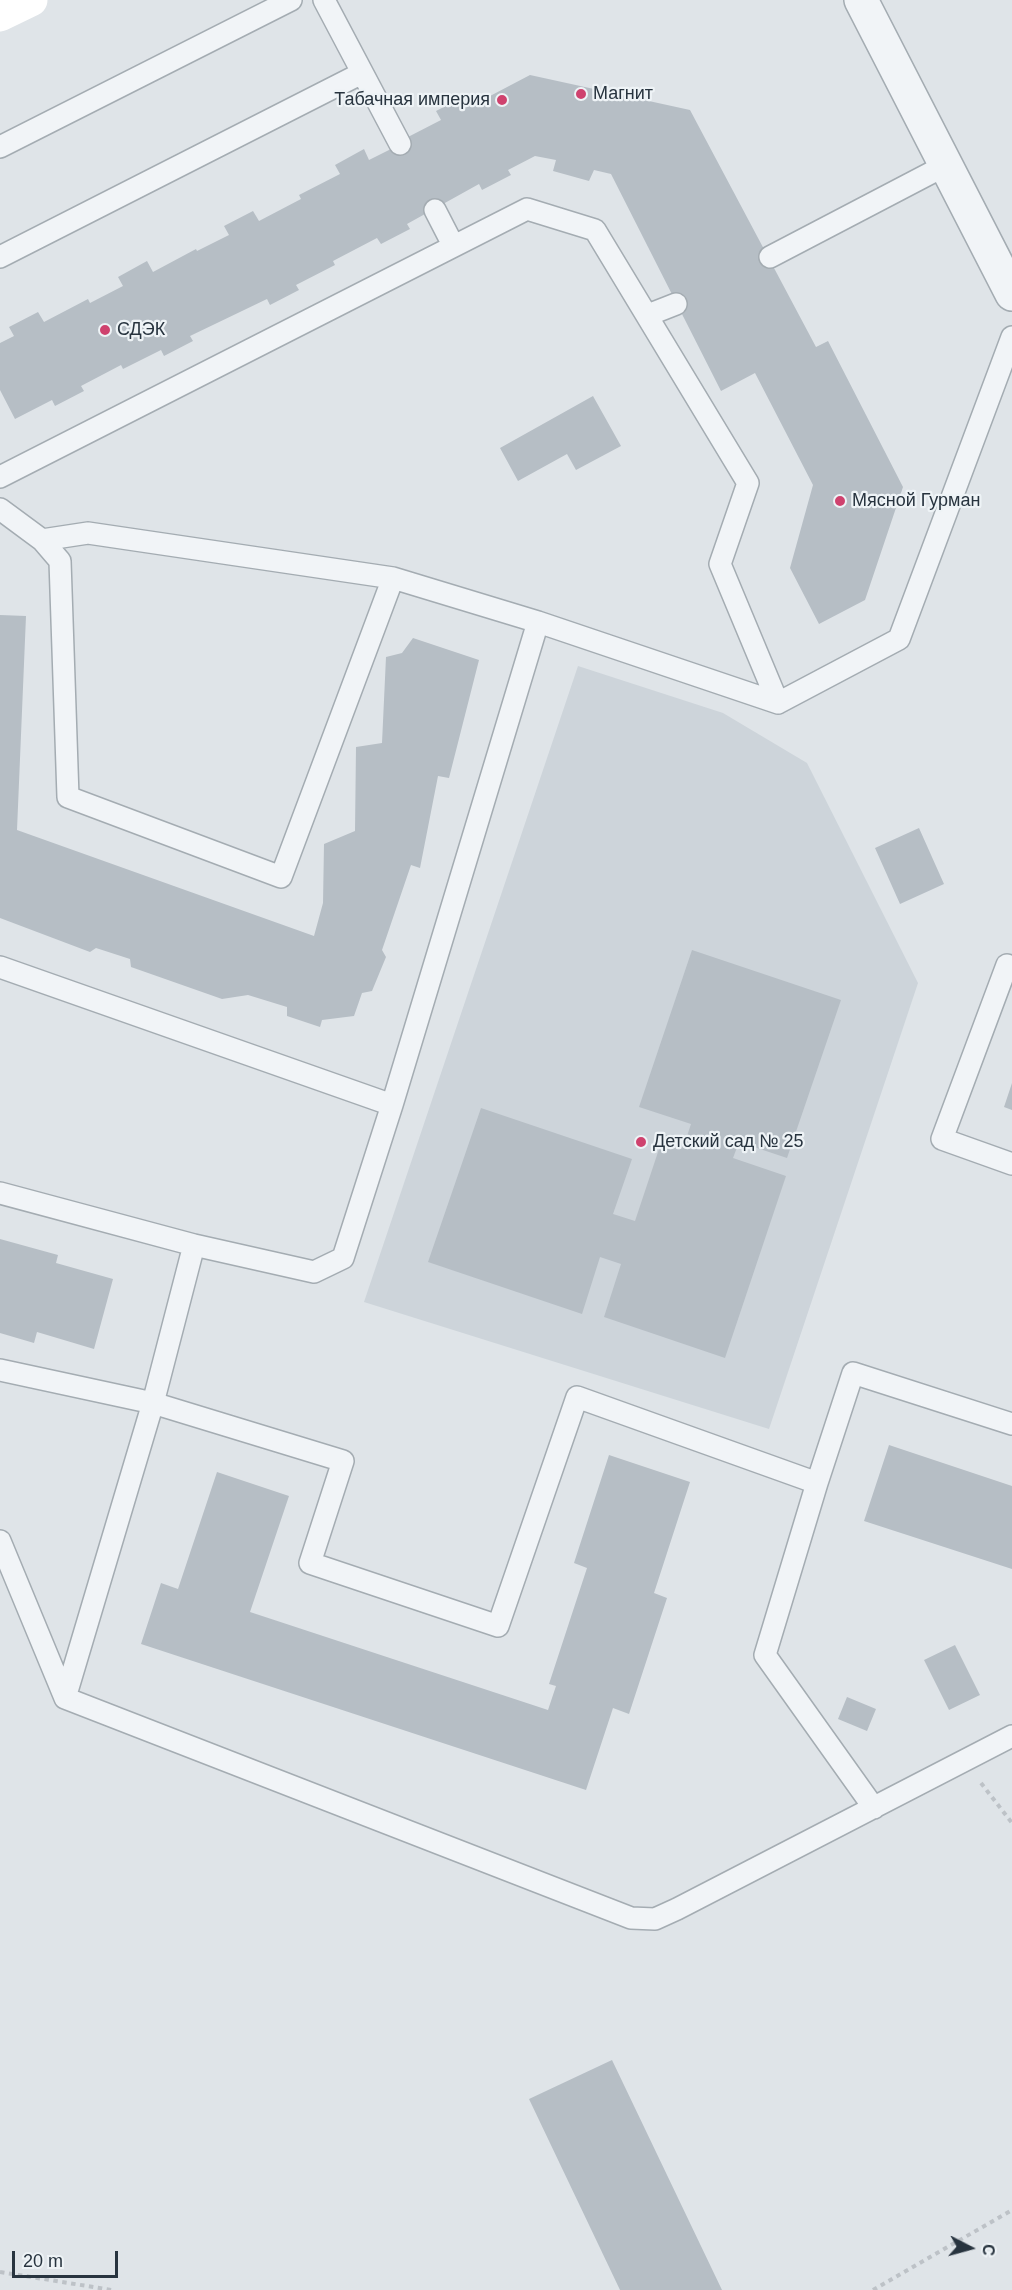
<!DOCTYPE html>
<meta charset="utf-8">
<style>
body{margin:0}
#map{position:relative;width:1012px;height:2290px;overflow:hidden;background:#dfe4e8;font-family:Helvetica,sans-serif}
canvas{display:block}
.north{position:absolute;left:940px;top:2218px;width:60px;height:60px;-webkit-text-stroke:4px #eef3f6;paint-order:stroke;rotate:96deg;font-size:16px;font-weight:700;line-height:24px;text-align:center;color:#28343f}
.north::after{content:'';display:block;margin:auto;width:21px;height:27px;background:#28343f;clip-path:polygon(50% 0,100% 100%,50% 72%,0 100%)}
.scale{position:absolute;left:12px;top:2251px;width:106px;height:27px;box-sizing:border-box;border:3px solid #28343f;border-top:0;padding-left:8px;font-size:18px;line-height:21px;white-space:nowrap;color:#28343f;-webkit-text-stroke:4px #eef3f6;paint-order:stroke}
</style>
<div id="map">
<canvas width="1012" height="2290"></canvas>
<div class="north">С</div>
<div class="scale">20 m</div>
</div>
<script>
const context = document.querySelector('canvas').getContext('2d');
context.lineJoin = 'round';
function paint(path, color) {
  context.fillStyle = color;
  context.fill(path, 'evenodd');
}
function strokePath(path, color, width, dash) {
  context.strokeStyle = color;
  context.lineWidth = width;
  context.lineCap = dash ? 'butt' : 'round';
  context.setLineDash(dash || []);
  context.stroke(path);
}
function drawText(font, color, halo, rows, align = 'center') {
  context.font = font + ' Helvetica,sans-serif';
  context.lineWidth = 4.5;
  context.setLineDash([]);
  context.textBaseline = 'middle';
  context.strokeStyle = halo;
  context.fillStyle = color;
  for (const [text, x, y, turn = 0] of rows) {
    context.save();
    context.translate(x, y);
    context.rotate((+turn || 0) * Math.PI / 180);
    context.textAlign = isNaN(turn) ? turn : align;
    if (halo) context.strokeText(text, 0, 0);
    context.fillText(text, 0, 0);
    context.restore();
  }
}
paint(new Path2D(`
 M578 666 723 713 807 763 918 983 769 1429 364 1302Z`), '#cdd4da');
paint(new Path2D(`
 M530 75 690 110 816 347 828 341 903 487 865 600 819 624 790 568 813 485 755 373 721 391 611 174 594 170 589 181 553 171 556 160 535 156 508 170 511 175 482 190 479 184 407 224 410 229 381 244 377 238 333 261 335 265 296 285 299 290 270 305 267 299 190 336 193 341 164 356 161 350 123 369 121 365 81 386 84 391 55 406 52 400 15 419 0 390V343L14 336 9 327 38 312 44 322 88 299 90 303 123 286 118 277 147 261 153 272 196 249 197 251 229 235 224 226 253 211 259 221 301 199 299 195 340 174 335 165 364 149 369 160 409 140 408 137 441 120 436 111 465 96 471 106Z
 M593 396 621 446 576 470 567 454 518 481 500 448Z
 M0 615 26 616 17 830 314 936 323 903 324 844 355 831 356 747 382 743 386 657 402 653 413 638 479 660 449 778 438 776 420 868 411 865 382 950 386 957 372 991 362 993 354 1016 322 1020 320 1027 287 1016V1007L248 995 222 999 131 967 130 959 96 948 90 952 0 918Z
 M919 828 944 884 900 904 875 848Z
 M692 950 841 1000 787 1158 739 1142 733 1158 786 1176 725 1358 604 1317 621 1264 600 1257 582 1314 428 1262 481 1108 632 1159 613 1214 635 1221 664 1134 685 1142 691 1124 639 1107Z
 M1012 1083V1110L1004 1107Z
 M0 1239 58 1255 56 1263 113 1279 94 1349 37 1332 34 1343 0 1333Z
 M889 1445 1012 1486V1569L864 1521Z
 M609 1455 690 1482 654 1593 667 1598 629 1714 613 1708 586 1790 141 1644 161 1583 178 1589 217 1472 289 1496 250 1612 548 1710 556 1686 549 1684 587 1568 574 1563Z
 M955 1645 980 1695 949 1710 924 1660Z
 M847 1697 876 1709 867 1731 838 1719Z
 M612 2060 722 2290H620L529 2099Z`), '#b6bec5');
const lane = new Path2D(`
 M324 0 400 144
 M0 147 291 0
 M435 210 453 245
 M0 257 362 73
 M770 257 946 165
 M648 315 676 304
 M0 477 527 209 595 230 748 483 720 564 778 703 899 639 1012 337
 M0 509 42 540 88 533 393 578 538 622 392 1105 343 1258 314 1272 194 1245 0 1193
 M42 540 60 561 68 797 281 877 393 578
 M538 622 778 703
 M0 967 392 1105
 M1012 967 1007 965 942 1139 1012 1164
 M0 1370 153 1403 343 1461 310 1563 498 1626 577 1397 817 1483
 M0 1541 65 1698 631 1918 655 1919 677 1909 1012 1736
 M65 1698 153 1403 194 1245
 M874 1808 765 1655 817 1483 853 1373 1012 1424`);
const street = new Path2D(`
 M861 0 1012 294`);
strokePath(lane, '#a4acb2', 24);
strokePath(street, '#a4acb2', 36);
strokePath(new Path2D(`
 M981 1783 1012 1823
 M0 2272 112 2290
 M873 2290 1012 2210`), '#bdc2c7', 4, [4.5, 4.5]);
strokePath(lane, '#f1f4f7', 21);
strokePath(street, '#f1f4f7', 33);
strokePath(new Path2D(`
 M0 15 31 0`), '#fff', 33);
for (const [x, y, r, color] of [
 [581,94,6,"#cf426e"],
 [502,100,6,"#cf426e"],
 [105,330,6,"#cf426e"],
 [840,501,6,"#cf426e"],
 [641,1142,6,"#cf426e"]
]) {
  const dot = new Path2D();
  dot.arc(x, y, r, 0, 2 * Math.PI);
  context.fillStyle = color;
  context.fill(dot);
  strokePath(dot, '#eef3f6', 2);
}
drawText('18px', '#28343f', '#eef3f6', [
 ["Магнит",593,94],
 ["Табачная империя",490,100,"right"],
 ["СДЭК",117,330],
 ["Мясной Гурман",852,501],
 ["Детский сад № 25",653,1142]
], 'left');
</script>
